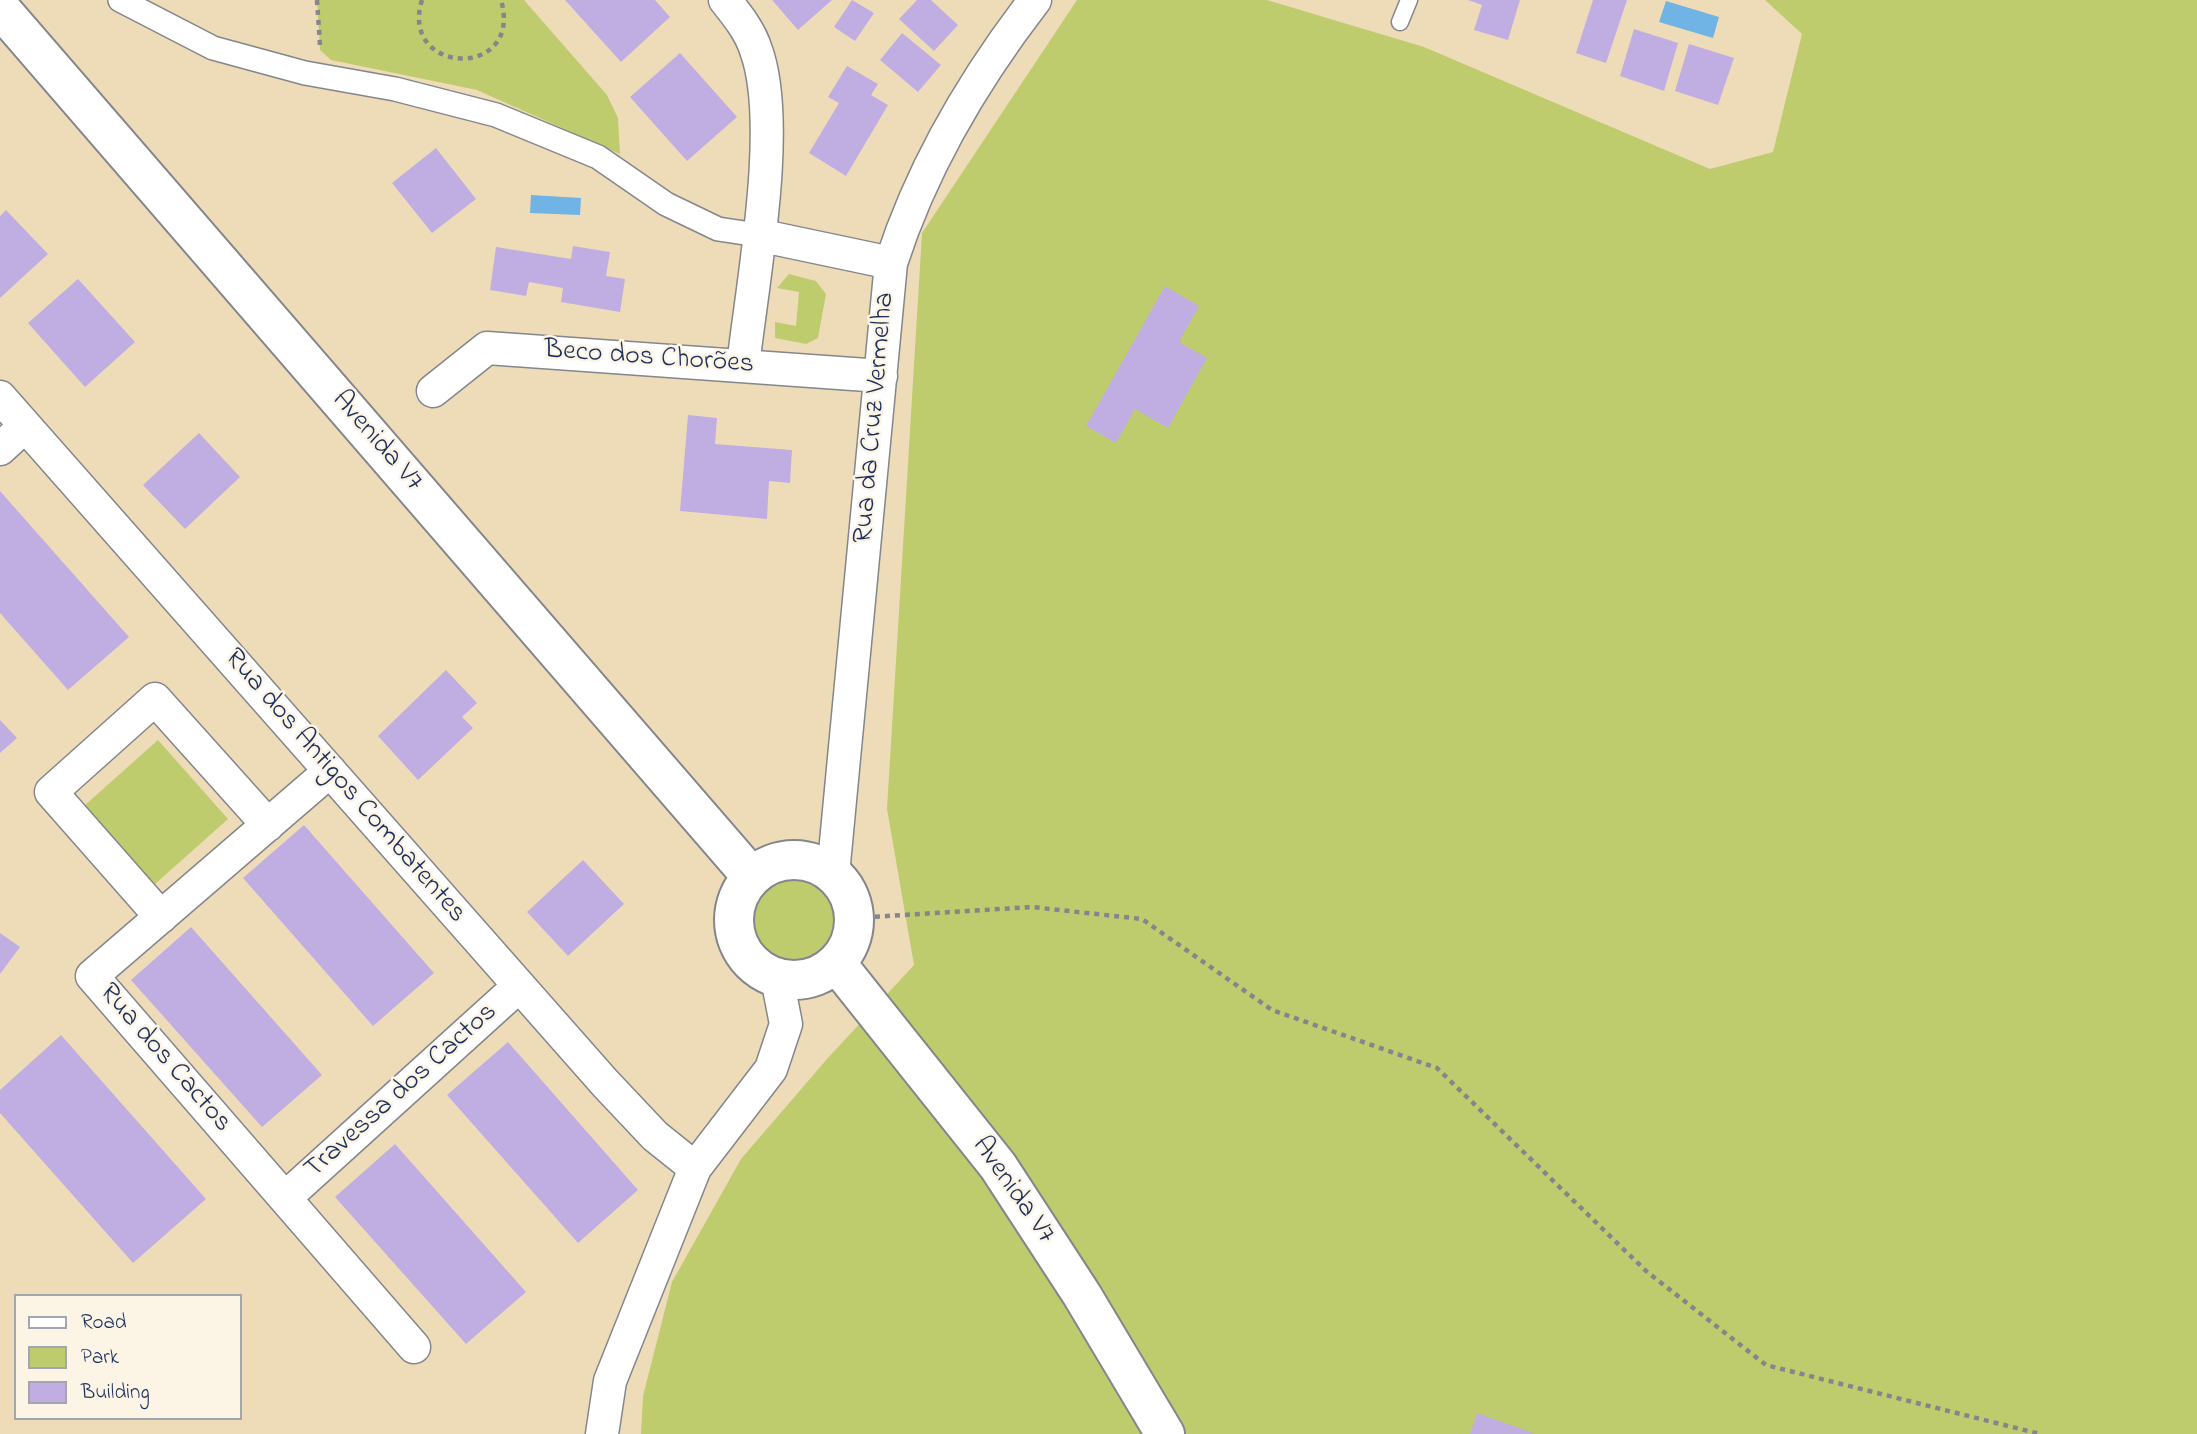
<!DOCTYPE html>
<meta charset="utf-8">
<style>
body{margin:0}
#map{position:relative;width:2197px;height:1434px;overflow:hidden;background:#eedcb9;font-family:"Indie Flower",sans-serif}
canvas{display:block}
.legend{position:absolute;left:14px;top:1294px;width:228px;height:126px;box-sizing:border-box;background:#fcf5e5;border:2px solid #a2a6af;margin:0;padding:9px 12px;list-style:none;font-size:21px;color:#1b2f5e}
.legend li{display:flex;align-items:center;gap:14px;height:35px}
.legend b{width:35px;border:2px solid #a2a6af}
</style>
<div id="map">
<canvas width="2197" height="1434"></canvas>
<ul class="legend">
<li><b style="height:9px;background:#fff"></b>Road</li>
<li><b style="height:19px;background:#bfcc6d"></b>Park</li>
<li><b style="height:19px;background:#c0aee2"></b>Building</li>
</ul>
</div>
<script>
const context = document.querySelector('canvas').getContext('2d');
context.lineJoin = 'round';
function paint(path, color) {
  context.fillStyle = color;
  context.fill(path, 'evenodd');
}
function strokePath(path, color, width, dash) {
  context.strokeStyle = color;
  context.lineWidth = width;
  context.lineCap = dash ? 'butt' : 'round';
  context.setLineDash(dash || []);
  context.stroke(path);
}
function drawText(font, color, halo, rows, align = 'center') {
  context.font = font + ' "Indie Flower",sans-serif';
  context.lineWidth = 5;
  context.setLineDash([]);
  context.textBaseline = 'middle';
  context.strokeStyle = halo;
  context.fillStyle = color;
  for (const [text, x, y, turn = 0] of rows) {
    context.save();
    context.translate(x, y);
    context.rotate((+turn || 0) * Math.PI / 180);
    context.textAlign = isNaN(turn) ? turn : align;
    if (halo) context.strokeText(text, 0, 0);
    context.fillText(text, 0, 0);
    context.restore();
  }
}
paint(new Path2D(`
 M317 0H524L607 95 618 118 620 154 477 90 331 60 320 50Z
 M1077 0H1267L1424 47 1710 169 1773 152 1802 34 1765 0H2197V1434H641L643 1396 672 1282 741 1159 827 1059 914 965 887 809 922 233Z
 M789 274 816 281 826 294 818 338 806 344 775 338V322L796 326 799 292 777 288Z
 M158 740 228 819 154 885 84 806Z
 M749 920a45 45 0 1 1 90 0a45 45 0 1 1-90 0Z`), '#bfcc6d');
paint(new Path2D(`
 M1666 1 1719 17 1713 38 1659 22Z
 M531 195 581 198 580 215 530 213Z`), '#70b3e5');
paint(new Path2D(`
 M565 0H655L670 17 621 62Z
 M772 0H832L798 30Z
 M852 0 874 13 855 41 834 27Z
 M917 0H931L958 25 934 51 899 19Z
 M1468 0H1520L1508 40 1474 30 1482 5Z
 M1593 0H1627L1606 63 1576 53Z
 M1634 29 1678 43 1664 91 1620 76Z
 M902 33 941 65 918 92 880 60Z
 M1689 44 1734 58 1718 105 1675 91Z
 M680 53 737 117 687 161 630 97Z
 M847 66 878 84 871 95 888 105 846 176 809 153 839 103 828 97Z
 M436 148 476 199 432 233 392 183Z
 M6 210 48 254 0 298V216Z
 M573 246 610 252 606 276 625 279 620 312 561 302 563 288 529 282 526 296 490 290 496 247 571 259Z
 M78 279 135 342 85 387 28 323Z
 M1165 286 1199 306 1179 342 1207 358 1168 428 1135 409 1116 443 1086 426Z
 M688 415 717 418 715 444 792 450 790 483 769 481 767 519 680 511Z
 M199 433 240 477 185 529 143 485Z
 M0 491 129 637 68 690 0 613Z
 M446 670 477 703 462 717 473 728 418 780 378 736Z
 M0 720 17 738 0 753Z
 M304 825 434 973 373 1026 243 878Z
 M583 860 624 904 568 956 527 912Z
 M191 927 322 1075 262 1127 131 980Z
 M0 933 20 947 0 974Z
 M61 1035 206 1199 133 1263 0 1113V1090Z
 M508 1042 638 1190 578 1243 447 1095Z
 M395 1144 526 1292 466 1344 335 1197Z
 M1477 1413 1536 1434H1470Z`), '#c0aee2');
const service = new Path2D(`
 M1400 22 1409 0`);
const pedestrian = new Path2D(`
 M120 0 213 48 305 73 395 89 496 115 598 157 666 204 718 229 758 235`);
const minor = new Path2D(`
 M725 0C737 15 750 31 756 50 783 124 752 284 743 366
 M758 235 891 263
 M433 391 487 348 881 376
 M0 397 605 1083 655 1136 695 1168
 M0 449 25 426
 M330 771 92 976 414 1347
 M833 874 891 263C922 167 974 79 1035 0
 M161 917 51 792 155 699 268 825
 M285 1198 519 986
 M602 1434 610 1381 695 1168 771 1069 786 1024 777 978`);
const tertiary = new Path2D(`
 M0 8 752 877
 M734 920a60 60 0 1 1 120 0a60 60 0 1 1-120 0Z
 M837 964 998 1166 1082 1295 1165 1434`);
strokePath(service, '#84868c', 19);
strokePath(pedestrian, '#84868c', 26);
strokePath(minor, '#84868c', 35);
strokePath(tertiary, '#84868c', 42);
strokePath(new Path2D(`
 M317 0 320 45
 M422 0C398 75 524 81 501 0
 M855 918 1032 907 1142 919 1272 1010 1437 1068 1646 1271 1766 1365 2040 1434`), '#84868c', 4.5, [5, 5]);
strokePath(service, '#fff', 16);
strokePath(pedestrian, '#fff', 23);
strokePath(minor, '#fff', 32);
strokePath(tertiary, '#fff', 38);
drawText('28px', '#1b2f5e', '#fcf5e5', [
 ["Beco dos Chorões",649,359,4],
 ["Rua da Cruz Vermelha",876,418,-85],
 ["Avenida V7",376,442,49],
 ["Rua dos Antigos Combatentes",344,787,49],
 ["Rua dos Cactos",164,1059,49],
 ["Travessa dos Cactos",402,1092,-42],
 ["Avenida V7",1012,1191,55]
]);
</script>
